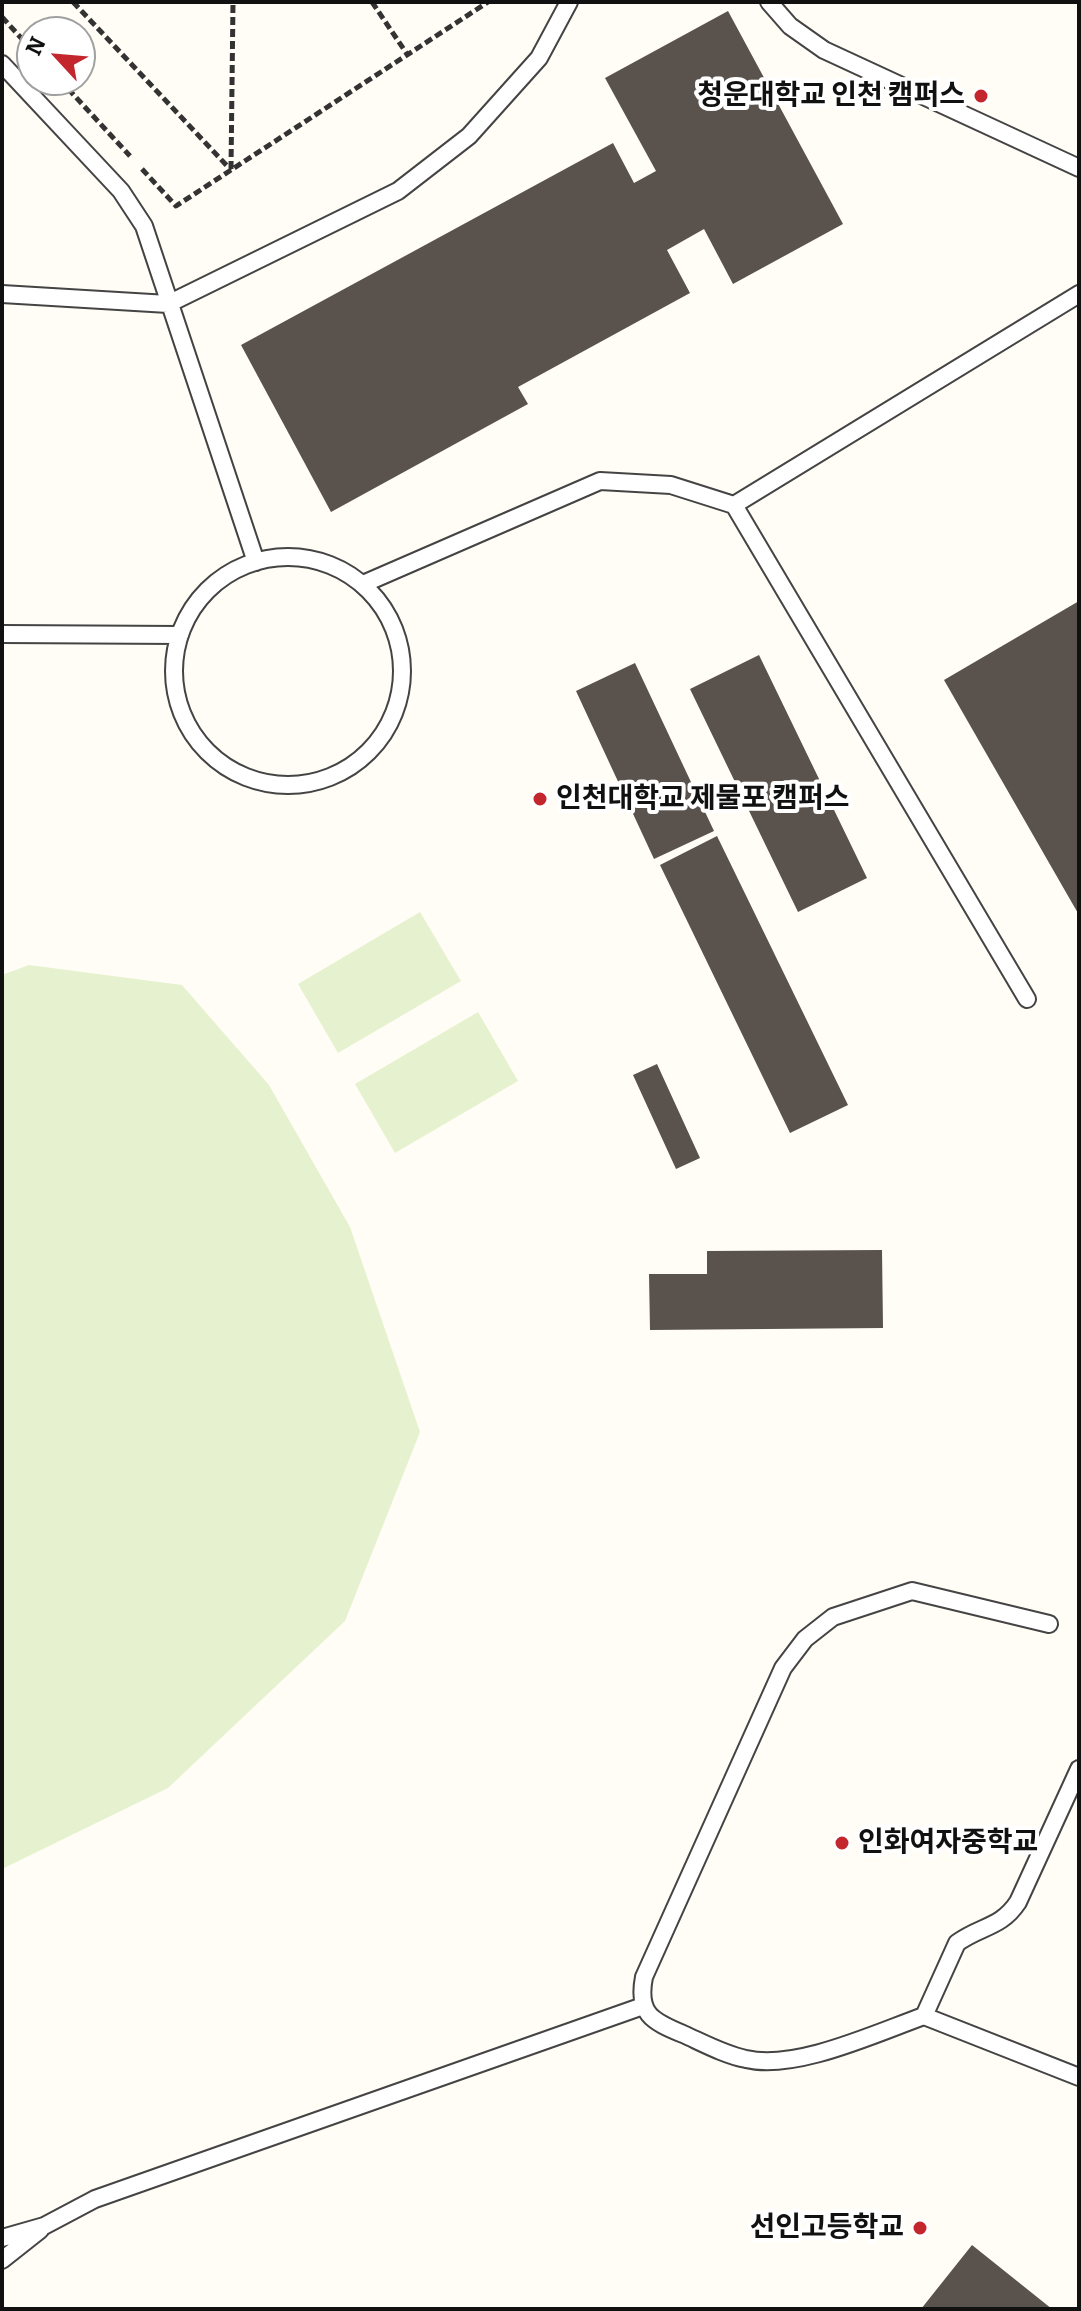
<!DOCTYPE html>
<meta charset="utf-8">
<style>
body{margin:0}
#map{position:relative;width:1081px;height:2311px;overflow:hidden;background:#fffdf5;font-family:Bitter,serif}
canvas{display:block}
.frame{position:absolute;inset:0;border:4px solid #111;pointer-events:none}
.north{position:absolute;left:16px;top:16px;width:80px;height:80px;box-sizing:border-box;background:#fff;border:2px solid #a0a0a0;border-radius:50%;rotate:296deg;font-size:22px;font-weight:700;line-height:32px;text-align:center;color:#111}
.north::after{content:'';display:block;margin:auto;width:28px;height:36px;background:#c4262e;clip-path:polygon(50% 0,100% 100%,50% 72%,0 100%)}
</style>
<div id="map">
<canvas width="1081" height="2311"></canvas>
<div class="frame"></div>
<div class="north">N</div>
</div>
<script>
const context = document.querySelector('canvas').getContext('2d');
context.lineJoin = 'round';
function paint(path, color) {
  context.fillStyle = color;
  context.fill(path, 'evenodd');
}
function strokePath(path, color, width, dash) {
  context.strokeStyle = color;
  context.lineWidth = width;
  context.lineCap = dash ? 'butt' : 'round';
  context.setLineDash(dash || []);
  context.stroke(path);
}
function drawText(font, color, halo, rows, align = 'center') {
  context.font = font + ' Bitter,"Noto Sans KR",serif';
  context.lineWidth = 8;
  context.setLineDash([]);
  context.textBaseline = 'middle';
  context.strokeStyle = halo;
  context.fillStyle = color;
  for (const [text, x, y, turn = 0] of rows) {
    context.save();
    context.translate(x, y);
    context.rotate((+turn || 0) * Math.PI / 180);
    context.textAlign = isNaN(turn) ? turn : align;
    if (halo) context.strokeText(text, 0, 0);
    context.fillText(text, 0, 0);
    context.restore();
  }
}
paint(new Path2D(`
 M420 912 461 981 338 1053 298 984Z
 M29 965 182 985 269 1085 350 1227 420 1432 345 1621 168 1788 2 1869V975Z
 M478 1012 518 1081 395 1153 355 1084Z`), '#e6f2cf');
paint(new Path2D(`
 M728 11 843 224 733 284 704 229 667 250 690 293 518 387 528 404 331 512 241 345 613 143 634 183 656 171 605 78Z
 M1079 601V915L944 680Z
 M759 655 867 878 798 912 690 689Z
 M635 663 714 831 654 859 576 691Z
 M717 836 848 1105 790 1133 660 865Z
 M657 1064 700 1158 676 1169 633 1075Z
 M882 1250 883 1328 650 1330 649 1274H707V1251Z
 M972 2245 1052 2309H921Z`), '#5a524d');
const lane = new Path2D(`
 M769 2 790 26 824 50 1079 168
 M2 64 121 191 144 226 256 562
 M2 294 168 304 398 191 469 136 539 58 569 2
 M734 505 1027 999
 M174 671a114 114 0 1 1 228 0a114 114 0 1 1-228 0Z
 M363 584 600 481 671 485 734 505 1079 294
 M2 634 180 635
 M1049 1624 912 1591 833 1617 805 1639 783 1668 644 1977C637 2013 651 2021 683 2034 703 2043 725 2055 746 2059 795 2071 876 2033 924 2016L1079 2077
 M924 2016 957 1943C980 1926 1001 1928 1018 1902L1079 1769
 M2 2238 44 2226 95 2199 643 2006
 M2 2260 40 2230`);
strokePath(lane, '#444', 20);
strokePath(new Path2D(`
 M73 2 231 170
 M372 2 407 54
 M2 17 32 50
 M60 80 130 156
 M142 169 176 206 488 2
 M231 169 233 2`), '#333', 5, [8, 4]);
strokePath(lane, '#fff', 16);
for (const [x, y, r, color] of [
 [981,96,8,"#c4262e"],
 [540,799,8,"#c4262e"],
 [842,1843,8,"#c4262e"],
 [920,2228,8,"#c4262e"]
]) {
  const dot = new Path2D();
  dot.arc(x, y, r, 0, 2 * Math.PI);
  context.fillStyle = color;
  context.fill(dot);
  strokePath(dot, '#fff', 3);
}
drawText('bold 28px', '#111', '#fff', [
 ["청운대학교 인천 캠퍼스",965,96],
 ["인천대학교 제물포 캠퍼스",556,799,"left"],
 ["인화여자중학교",858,1843,"left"],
 ["선인고등학교",904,2228]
], 'right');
</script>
